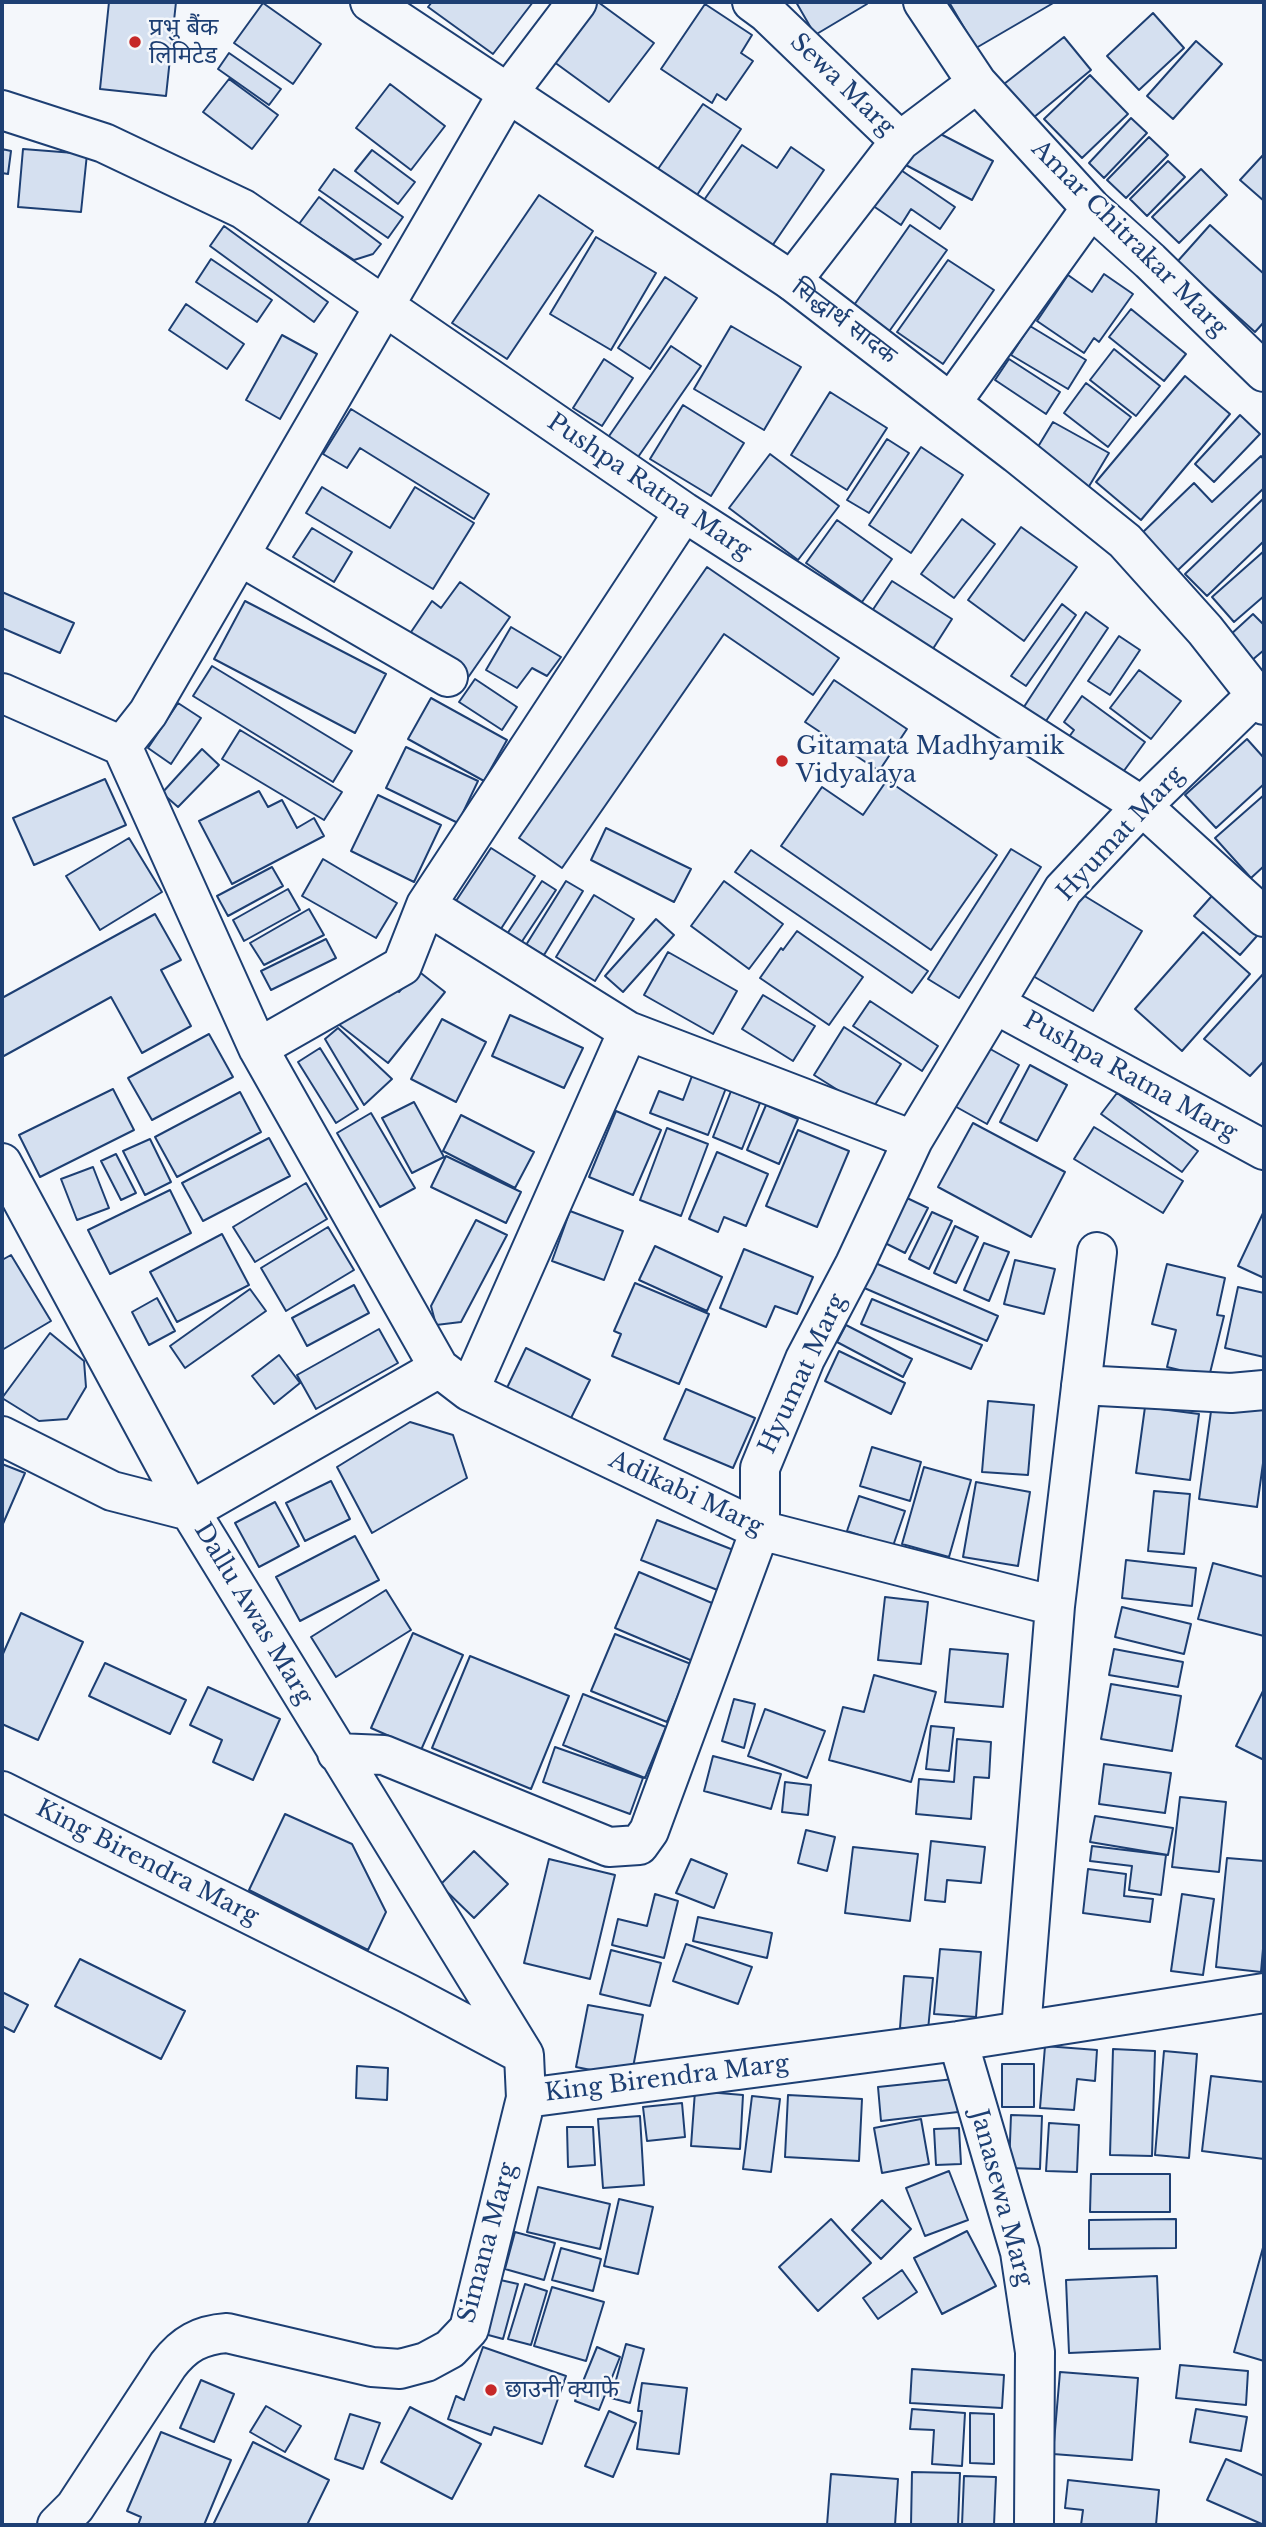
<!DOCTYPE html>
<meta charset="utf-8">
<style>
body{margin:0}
#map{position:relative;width:1266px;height:2527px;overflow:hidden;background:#f4f7fb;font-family:"Libre Baskerville",serif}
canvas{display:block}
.frame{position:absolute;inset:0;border:4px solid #1d3f73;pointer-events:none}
</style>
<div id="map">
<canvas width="1266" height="2527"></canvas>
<div class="frame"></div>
</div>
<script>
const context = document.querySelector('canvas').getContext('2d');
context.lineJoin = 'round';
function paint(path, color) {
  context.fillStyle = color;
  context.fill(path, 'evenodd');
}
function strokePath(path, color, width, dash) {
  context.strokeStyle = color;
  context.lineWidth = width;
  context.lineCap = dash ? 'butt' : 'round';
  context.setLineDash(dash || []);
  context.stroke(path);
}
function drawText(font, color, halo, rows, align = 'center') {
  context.font = font + ' "Libre Baskerville","Noto Sans Devanagari",serif';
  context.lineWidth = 5;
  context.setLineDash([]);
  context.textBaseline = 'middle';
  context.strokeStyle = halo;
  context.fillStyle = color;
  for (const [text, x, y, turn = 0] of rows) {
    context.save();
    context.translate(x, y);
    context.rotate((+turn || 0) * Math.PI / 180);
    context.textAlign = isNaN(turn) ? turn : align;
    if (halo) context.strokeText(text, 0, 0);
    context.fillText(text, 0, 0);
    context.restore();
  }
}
const building = new Path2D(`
 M109 2H176L166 96 100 89Z
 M432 2H533L493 54 428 7Z
 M593 2H598L654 43 609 102 550 59Z
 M796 2H866L867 4 815 35Z
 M949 2H1055L976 48Z
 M263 3 321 44 293 84 234 43Z
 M705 4 752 35 741 53 753 61 726 100 717 94 712 103 661 69Z
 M1153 13 1184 48 1139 90 1107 56Z
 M1064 37 1091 70 1033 118 1004 84Z
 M1196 41 1222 64 1173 119 1147 96Z
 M229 53 281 89 269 105 218 69Z
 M1090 75 1128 114 1082 158 1044 119Z
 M229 79 278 115 252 149 203 112Z
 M390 84 445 126 411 170 356 128Z
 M703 104 741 129 697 195 658 169Z
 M1131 118 1147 133 1104 178 1089 163Z
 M923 125 993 161 972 200 902 163Z
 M1149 137 1168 155 1126 198 1107 180Z
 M742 145 777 168 791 147 824 170 770 249 702 203Z
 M2 149 11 151 8 174 2 173Z
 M23 149 87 154 81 212 18 207Z
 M372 150 415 182 398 204 355 171Z
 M1264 154V201L1240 180Z
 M1168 161 1185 177 1147 216 1130 199Z
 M892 164 955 207 940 229 911 209 901 225 866 201Z
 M334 169 403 217 388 238 319 190Z
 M1201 169 1227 195 1179 243 1152 217Z
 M539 195 593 231 507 359 452 323Z
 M319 197 381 244 373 254 354 260 299 224Z
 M910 225 947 250 888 333 852 308Z
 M1210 225 1264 274V322L1255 332 1177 262Z
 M224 226 328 302 314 322 210 246Z
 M596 237 656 273 611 350 550 314Z
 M211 259 272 300 257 322 196 282Z
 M948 260 994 290 943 364 897 332Z
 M1104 274 1133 294 1099 342 1094 338 1084 353 1037 321 1068 275 1092 292Z
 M665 277 697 298 650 369 618 348Z
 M186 304 244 344 227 369 169 330Z
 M1131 309 1186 354 1164 381 1109 337Z
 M731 326 801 367 764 430 694 389Z
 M1030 326 1086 360 1068 389 1011 355Z
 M282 335 317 354 280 419 246 400Z
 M671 346 701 366 636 460 607 439Z
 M1114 349 1160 386 1136 416 1090 380Z
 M604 359 633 378 602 426 573 408Z
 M1009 359 1060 392 1046 414 995 380Z
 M1185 376 1230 414 1141 520 1096 482Z
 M1086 383 1131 417 1108 447 1064 413Z
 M830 392 887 428 847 490 791 455Z
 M683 405 744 443 711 496 650 459Z
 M351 409 489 494 474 519 360 448 347 468 323 454Z
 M1240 415 1260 434 1214 482 1195 464Z
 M1053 422 1109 453 1088 488 1033 455Z
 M887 439 909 453 869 513 847 500Z
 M921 447 963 475 911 553 869 525Z
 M770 454 839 506 798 560 729 508Z
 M1261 456 1264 460V488L1177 571 1141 534 1194 483 1212 502Z
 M322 487 390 528 415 487 474 523 433 589 306 513Z
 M1264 498V541L1207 596 1185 574Z
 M962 519 995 544 954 598 921 574Z
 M837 520 892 559 862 602 806 563Z
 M1021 527 1077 567 1024 641 968 600Z
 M312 528 352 552 334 582 293 557Z
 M1264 551V596L1234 622 1212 597Z
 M707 567 839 658 813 695 724 634 562 868 519 838Z
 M892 581 952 619 929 655 868 617Z
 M460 582 510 617 467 679 407 638 432 601 441 608Z
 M2 592 74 623 60 653 2 628Z
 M245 601 386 674 355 733 214 659Z
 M1062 604 1076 615 1026 686 1011 676Z
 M1086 612 1108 628 1040 730 1018 716Z
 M1253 614 1264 625V650L1251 661 1229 636Z
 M511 627 561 657 547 676 532 668 517 688 486 670Z
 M1119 636 1140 650 1110 695 1088 681Z
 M212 666 352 751 333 782 193 696Z
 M1139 670 1181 701 1151 739 1110 708Z
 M475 679 517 707 502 730 459 702Z
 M834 680 907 729 879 771 805 722Z
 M1082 696 1145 742 1115 783 1063 745 1074 730 1064 722Z
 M431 698 507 740 484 781 408 739Z
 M178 703 201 718 171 764 148 748Z
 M240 730 342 792 324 820 222 759Z
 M1247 739 1264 758V784L1216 828 1185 795Z
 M406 747 478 781 458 823 386 788Z
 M202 749 219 765 178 807 162 793Z
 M105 779 126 825 34 865 13 818Z
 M887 780 997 855 931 950 781 846 822 787 863 815Z
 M259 791 268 807 282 800 297 828 314 818 324 836 232 884 199 821Z
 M378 795 441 825 414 882 351 851Z
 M1264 795V866L1251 878 1215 838Z
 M606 828 691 869 674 902 591 860Z
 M129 838 162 892 100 930 66 876Z
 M491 848 535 876 497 935 452 907Z
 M1011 849 1041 867 959 998 928 979Z
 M751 850 928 971 912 993 735 872Z
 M323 859 397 903 376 938 302 896Z
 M272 867 283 886 228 916 217 896Z
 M542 881 556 890 519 946 505 937Z
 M566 881 583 891 544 955 526 945Z
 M724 881 783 924 749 969 691 926Z
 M1219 888 1264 928 1240 955 1194 916Z
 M288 889 300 910 244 941 233 920Z
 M594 895 634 919 595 981 556 957Z
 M1083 895 1142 931 1093 1011 1033 976Z
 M309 909 324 935 264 965 250 943Z
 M155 914 181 960 161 970 191 1026 142 1053 111 997 2 1057V998Z
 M656 919 674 935 623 992 605 976Z
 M797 931 863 977 829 1025 760 978 781 948 783 950Z
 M1203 932 1250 974 1182 1051 1135 1009Z
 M326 939 336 958 271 990 261 971Z
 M668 952 737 991 713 1034 644 995Z
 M417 970 445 992 388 1063 337 1023 386 982 399 992Z
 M1264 973V1061L1250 1076 1204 1039Z
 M763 995 815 1026 793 1061 742 1029Z
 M870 1001 938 1046 922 1071 853 1026Z
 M510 1015 583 1048 564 1088 492 1056Z
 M442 1019 486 1042 456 1102 411 1079Z
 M844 1027 901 1064 871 1111 814 1075Z
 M338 1028 392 1079 364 1105 325 1039Z
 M209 1034 233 1077 152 1120 128 1078Z
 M983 1045 1019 1065 987 1124 951 1104Z
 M320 1048 358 1109 336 1123 298 1062Z
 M1030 1065 1067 1085 1037 1141 1000 1122Z
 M692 1076 726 1088 708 1135 650 1113 659 1091 683 1100Z
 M113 1089 134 1130 40 1177 19 1135Z
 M731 1091 760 1103 742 1149 713 1137Z
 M240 1092 261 1132 177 1177 155 1137Z
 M1117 1093 1198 1151 1182 1172 1101 1114Z
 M414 1102 444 1157 412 1173 382 1118Z
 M766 1105 798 1119 779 1164 747 1150Z
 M616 1111 661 1130 633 1195 589 1177Z
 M371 1113 415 1188 380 1207 337 1133Z
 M461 1115 534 1152 515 1188 443 1151Z
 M973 1123 1065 1172 1031 1237 938 1187Z
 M1094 1127 1183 1181 1163 1213 1074 1159Z
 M667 1128 708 1144 681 1216 640 1200Z
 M798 1130 849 1151 817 1227 766 1206Z
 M269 1138 290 1176 203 1221 182 1183Z
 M150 1139 171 1182 145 1195 123 1151Z
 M717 1152 768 1174 746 1226 724 1217 718 1232 689 1219Z
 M116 1154 136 1193 121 1200 101 1161Z
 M446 1156 521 1192 506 1223 431 1187Z
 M93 1167 109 1208 77 1220 61 1179Z
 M306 1183 327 1219 255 1262 233 1227Z
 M170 1190 191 1233 110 1274 88 1230Z
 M907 1198 928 1208 905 1253 885 1243Z
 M570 1211 623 1231 604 1280 552 1261Z
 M1264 1211V1278L1238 1266Z
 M932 1212 952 1221 929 1269 909 1259Z
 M476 1220 507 1235 461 1322 436 1325 431 1306Z
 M955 1226 978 1237 956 1283 934 1273Z
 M328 1227 354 1270 286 1311 261 1268Z
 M222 1234 249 1285 177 1322 150 1272Z
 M984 1243 1009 1252 989 1301 964 1290Z
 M655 1246 722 1277 707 1311 639 1280Z
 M744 1249 813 1277 797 1314 775 1306 766 1327 720 1308Z
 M11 1255 51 1321 2 1350V1260Z
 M1015 1260 1055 1269 1044 1314 1004 1304Z
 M873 1262 998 1316 987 1341 862 1287Z
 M1167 1264 1225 1278 1217 1315 1224 1316 1209 1377 1167 1367 1176 1330 1152 1324Z
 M635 1283 709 1314 679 1384 612 1356 621 1334 614 1331Z
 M354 1285 369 1313 307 1346 292 1318Z
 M1238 1287 1264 1293V1357L1225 1348Z
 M250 1289 266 1311 185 1368 170 1346Z
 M157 1298 175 1331 149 1345 132 1312Z
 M872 1299 982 1345 971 1369 861 1324Z
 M846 1325 912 1359 903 1377 837 1342Z
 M379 1329 398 1363 316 1409 297 1375Z
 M50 1333 84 1361 86 1387 67 1419 39 1421 2 1398Z
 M526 1348 590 1380 568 1424 505 1392Z
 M839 1351 905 1383 891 1414 825 1381Z
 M279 1355 300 1383 274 1404 252 1376Z
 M686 1389 755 1418 733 1468 664 1439Z
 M988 1401 1034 1405 1028 1475 982 1472Z
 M1212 1404 1264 1410V1456L1257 1507 1199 1499Z
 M1145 1407 1199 1414 1190 1480 1136 1473Z
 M410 1422 453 1435 467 1478 372 1533 337 1467Z
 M872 1447 921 1462 910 1501 860 1486Z
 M2 1464 25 1473 2 1526Z
 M924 1467 971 1480 949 1557 902 1544Z
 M331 1481 350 1519 305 1541 286 1503Z
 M976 1482 1030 1492 1018 1566 963 1557Z
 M1154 1491 1190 1494 1184 1554 1148 1551Z
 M859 1496 905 1511 893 1546 847 1531Z
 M275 1502 299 1546 259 1567 235 1523Z
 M657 1520 736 1551 720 1591 641 1560Z
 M355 1536 379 1580 300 1621 276 1577Z
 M1126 1560 1196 1568 1192 1606 1122 1598Z
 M1213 1563 1264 1577V1636L1198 1619Z
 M639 1572 719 1606 695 1662 615 1628Z
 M386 1590 411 1630 336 1677 311 1637Z
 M885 1597 928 1602 921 1664 878 1660Z
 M1122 1607 1191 1624 1184 1654 1115 1637Z
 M21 1613 83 1642 38 1740 2 1724V1656Z
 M413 1633 463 1655 421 1750 371 1728Z
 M615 1634 691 1664 667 1722 591 1691Z
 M950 1649 1008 1654 1003 1707 945 1702Z
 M1114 1649 1183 1662 1178 1687 1109 1675Z
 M470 1656 569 1696 531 1789 432 1748Z
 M105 1663 186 1700 170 1734 89 1696Z
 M874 1675 936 1692 911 1782 829 1760 843 1707 864 1712Z
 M1111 1684 1181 1696 1172 1751 1101 1739Z
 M208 1687 280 1719 253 1780 213 1762 222 1740 190 1725Z
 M1264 1689V1760L1236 1746Z
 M583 1694 666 1727 645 1778 563 1745Z
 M734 1699 755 1704 744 1748 722 1741Z
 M765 1709 825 1731 807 1778 748 1756Z
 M931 1726 954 1728 949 1771 926 1769Z
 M957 1739 991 1742 989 1778 974 1777 971 1819 916 1814 919 1779 954 1782Z
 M555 1747 643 1778 630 1814 543 1782Z
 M713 1756 781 1774 771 1809 704 1791Z
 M1104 1764 1171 1773 1165 1813 1099 1804Z
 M785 1782 811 1785 808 1815 782 1812Z
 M1180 1797 1226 1802 1219 1872 1172 1867Z
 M285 1814 352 1844 386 1912 368 1950 249 1890Z
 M1095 1816 1173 1828 1168 1855 1090 1842Z
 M806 1830 835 1837 827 1871 798 1863Z
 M931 1841 985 1847 981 1883 947 1880 945 1902 925 1900Z
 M1092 1846 1166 1855 1161 1895 1129 1890 1132 1866 1090 1861Z
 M853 1847 918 1854 910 1921 845 1913Z
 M474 1851 508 1884 474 1918 440 1885Z
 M1227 1858 1264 1861V1937L1261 1972 1216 1967Z
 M549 1859 615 1875 590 1979 524 1963Z
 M691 1859 727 1874 714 1908 676 1893Z
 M1088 1869 1126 1874 1124 1896 1153 1899 1150 1922 1083 1913Z
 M655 1894 678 1901 664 1958 612 1945 618 1919 647 1926Z
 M1182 1894 1214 1899 1203 1975 1171 1971Z
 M698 1917 772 1933 767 1958 693 1941Z
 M686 1944 752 1967 738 2004 673 1981Z
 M940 1949 981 1952 976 2017 934 2014Z
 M611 1950 661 1963 650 2006 600 1994Z
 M80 1959 185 2011 161 2059 55 2006Z
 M904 1976 933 1978 928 2030 900 2028Z
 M2 1992 28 2005 14 2032 2 2026Z
 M588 2005 643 2015 631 2078 576 2067Z
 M1045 2046 1097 2050 1095 2081 1077 2079 1074 2110 1040 2108Z
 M1113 2049 1155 2051 1152 2156 1110 2155Z
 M1164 2051 1197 2054 1189 2158 1155 2155Z
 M1002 2064H1034V2107H1002Z
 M357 2066 388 2068 387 2100 356 2098Z
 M1211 2076 1264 2082V2159L1202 2151Z
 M954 2079 958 2112 881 2121 878 2087Z
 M695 2091 743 2095 740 2149 691 2146Z
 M788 2095 862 2099 859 2161 785 2157Z
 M752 2096 780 2099 771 2172 743 2169Z
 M682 2103 685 2137 647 2141 643 2107Z
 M1011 2115 1042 2116 1040 2169 1009 2168Z
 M640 2116 644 2185 603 2188 598 2119Z
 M921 2119 929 2164 882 2173 874 2128Z
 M1049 2123 1079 2125 1077 2172 1046 2171Z
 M567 2127H593L595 2165 568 2167Z
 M959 2128 961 2164 936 2165 934 2129Z
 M949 2171 968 2220 925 2236 906 2188Z
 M1091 2174H1170V2212H1090Z
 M538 2187 610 2204 600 2249 527 2232Z
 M619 2199 653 2207 638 2274 604 2266Z
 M882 2200 911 2229 881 2259 852 2230Z
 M831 2219 871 2263 818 2311 779 2267Z
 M1176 2219V2248L1089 2249V2220Z
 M967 2231 996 2286 942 2314 914 2258Z
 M515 2232 555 2243 544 2280 505 2269Z
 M1264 2244V2361L1234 2352Z
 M561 2248 601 2259 593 2291 552 2280Z
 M902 2270 917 2292 878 2319 863 2298Z
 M1157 2276 1160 2349 1069 2353 1066 2280Z
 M496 2279 518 2284 503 2339 481 2333Z
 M525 2284 547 2291 531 2345 508 2339Z
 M552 2287 604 2302 586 2361 534 2346Z
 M626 2344 644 2349 630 2403 611 2398Z
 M483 2347 566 2376 542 2444 494 2427 491 2435 448 2419 456 2396 464 2400Z
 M597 2347 620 2357 599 2410 575 2401Z
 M1180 2365 1248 2371 1246 2405 1176 2398Z
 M912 2369 1004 2375 1002 2408 910 2403Z
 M1060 2372 1138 2378 1132 2460 1053 2454Z
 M201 2380 234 2394 214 2442 180 2428Z
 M642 2383 687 2388 679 2454 637 2449 642 2411H638Z
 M266 2406 301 2426 285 2452 250 2432Z
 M410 2407 481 2444 452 2499 381 2462Z
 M912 2409 965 2413 962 2466 932 2464 934 2430 910 2429Z
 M1196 2409 1247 2417 1241 2451 1190 2442Z
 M609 2411 636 2423 613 2477 585 2466Z
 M970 2413 994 2414V2464L970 2463Z
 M350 2414 380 2423 363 2469 335 2459Z
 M161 2432 231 2460 204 2525H138L141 2517 127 2511Z
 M253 2442 329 2480 307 2525H213Z
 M1226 2459 1264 2476V2525L1207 2500Z
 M912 2472 960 2473 958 2525H911Z
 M831 2474 898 2479 895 2525H827Z
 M964 2476 996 2477 994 2525H962Z
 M1068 2480 1159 2490 1156 2525H1081L1083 2510 1065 2508Z`);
paint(building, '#d5e0f0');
strokePath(building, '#1d3f73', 2);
const minor = new Path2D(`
 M752 2 767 13 900 141
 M923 2 977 83 1091 208 1150 261 1264 372
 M2 110 104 143 243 209 684 512 1142 806 1264 917
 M792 281 900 141 977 83
 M951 403 1091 208
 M240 556 448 677
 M2 693 122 746 258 1048 439 1368 469 1391 760 1530 1055 1606 1021 2030
 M122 746 148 713 508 93 577 2
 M426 905 628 1031 913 1140
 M995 1004 1264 1150
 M258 1048 402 966 426 905 684 512
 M2 1163 190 1511 524 2055 526 2098 958 2041 1264 1993
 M1081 1385 1231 1393 1264 1390
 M469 1391 628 1031
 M2 1436 112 1491 190 1511 439 1368
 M1055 1606 1097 1252
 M337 1753 384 1755 609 1847 639 1845 649 1831 760 1530V1468L805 1359 855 1264 913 1140 1063 890 1142 806 1256 695
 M2 1791 409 1994 522 2054
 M958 2041 1020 2252 1035 2352 1034 2525
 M57 2525 75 2507 168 2365C184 2344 200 2335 227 2333L372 2367 400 2369 426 2362 450 2349 469 2329 526 2098`);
const tertiary = new Path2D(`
 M370 2 792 281 1017 454 1125 541 1205 630 1264 705`);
strokePath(minor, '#1d3f73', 42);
strokePath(tertiary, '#1d3f73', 42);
strokePath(minor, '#f4f7fb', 38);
strokePath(tertiary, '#f4f7fb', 38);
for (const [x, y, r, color] of [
 [135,42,7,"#c62828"],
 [782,761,7,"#c62828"],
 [491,2390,7,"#c62828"]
]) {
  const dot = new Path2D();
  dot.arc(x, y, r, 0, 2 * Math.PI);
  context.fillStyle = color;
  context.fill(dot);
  strokePath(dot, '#f4f7fb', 2.5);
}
drawText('24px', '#1d3f73', '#f4f7fb', [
 ["प्रभु बैंक",149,28],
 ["लिमिटेड",149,56],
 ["Gitamata Madhyamik",796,747],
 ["Vidyalaya",796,775],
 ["छाउनी क्याफे",505,2390]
], 'left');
drawText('24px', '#1d3f73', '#f4f7fb', [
 ["Sewa Marg",842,85,44],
 ["Amar Chitrakar Marg",1129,239,45],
 ["सिद्धार्थ सादक",844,322,37],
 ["Pushpa Ratna Marg",649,487,34],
 ["Hyumat Marg",1121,834,-47],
 ["Pushpa Ratna Marg",1130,1077,29],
 ["Hyumat Marg",803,1374,-65],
 ["Adikabi Marg",686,1494,25],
 ["Dallu Awas Marg",253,1614,59],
 ["King Birendra Marg",147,1863,27],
 ["King Birendra Marg",667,2079,-7],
 ["Janasewa Marg",1001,2198,75],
 ["Simana Marg",488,2243,-75]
]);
</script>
